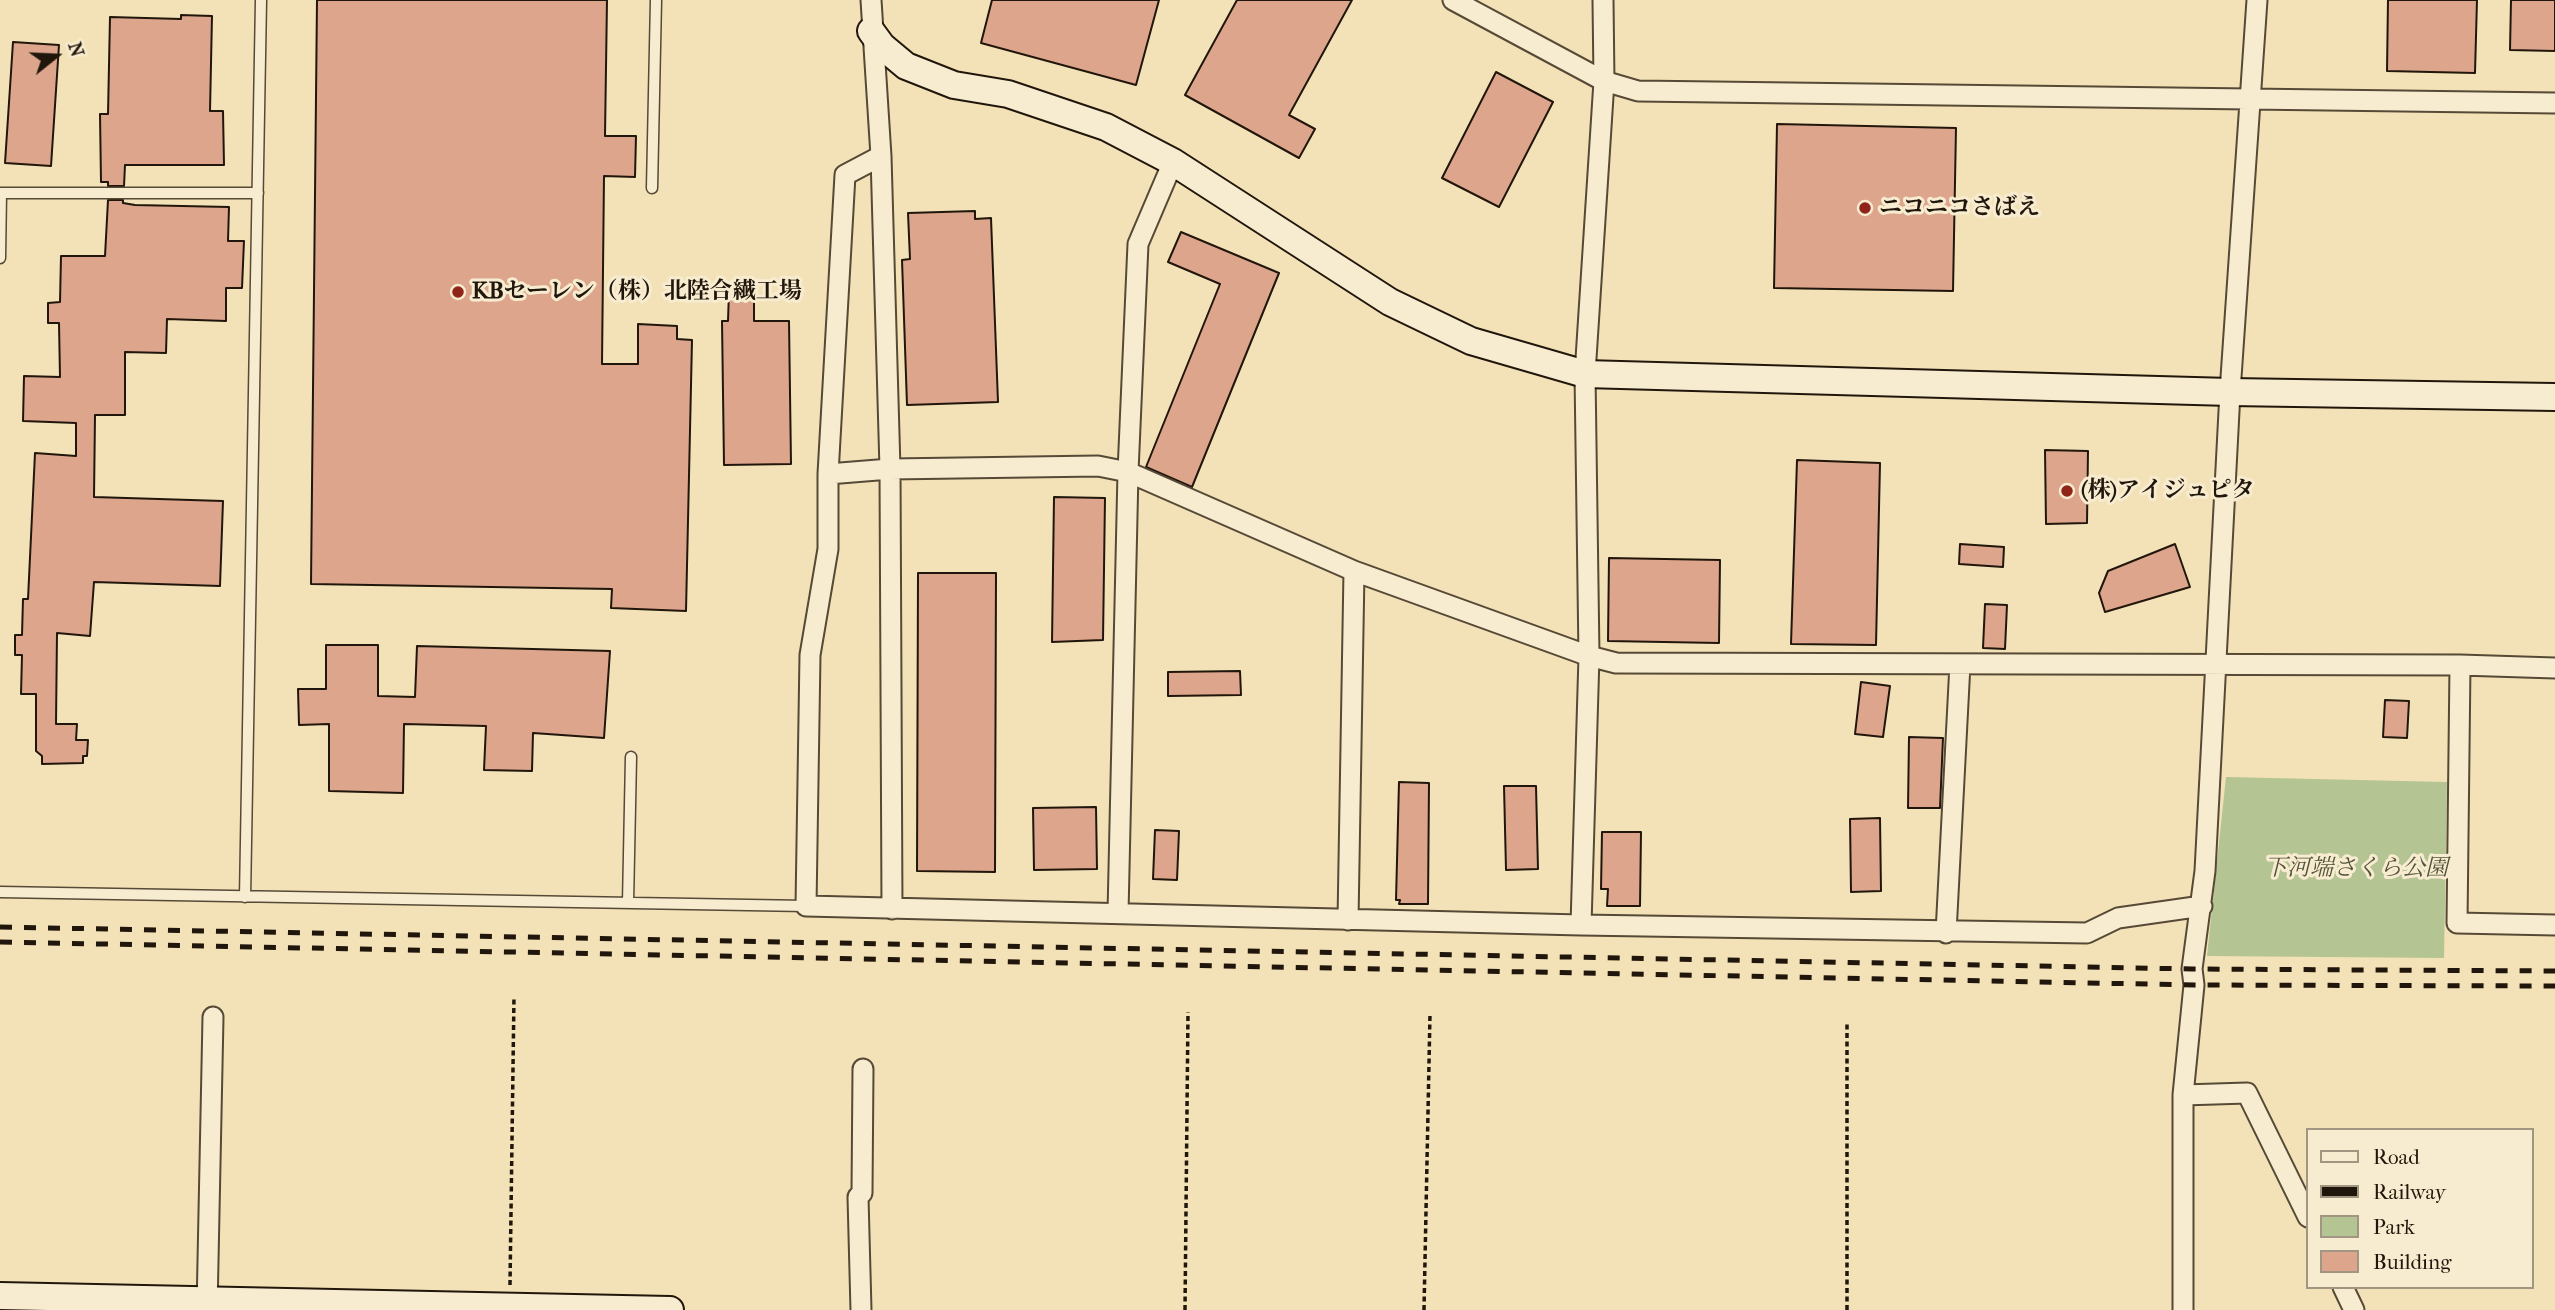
<!DOCTYPE html>
<meta charset="utf-8">
<style>
body{margin:0}
#map{position:relative;width:2555px;height:1310px;overflow:hidden;background:#f3e2b7;font-family:"IM FELL French Canon",serif}
canvas{display:block}
.legend{position:absolute;left:2306px;top:1128px;width:228px;height:161px;box-sizing:border-box;background:#f7ecd0;border:2px solid #a19681;margin:0;padding:9px 12px;list-style:none;font-size:21px;color:#21160b}
.legend li{display:flex;align-items:center;gap:14px;height:35px}
.legend b{width:35px;border:2px solid #a19681}
.north{position:absolute;left:21px;top:21px;width:70px;height:70px;-webkit-text-stroke:5px #f7ecd0;paint-order:stroke;rotate:72deg;font-size:19px;font-weight:700;line-height:28px;text-align:center;color:#21160b}
.north::after{content:'';display:block;margin:auto;width:24px;height:32px;background:#21160b;clip-path:polygon(50% 0,100% 100%,50% 72%,0 100%)}
</style>
<div id="map">
<canvas width="2555" height="1310"></canvas>
<ul class="legend">
<li><b style="height:9px;background:#f7ecd0"></b>Road</li>
<li><b style="height:9px;background:#21160b"></b>Railway</li>
<li><b style="height:19px;background:#b4c493"></b>Park</li>
<li><b style="height:19px;background:#dca58c"></b>Building</li>
</ul>
<div class="north">N</div>
</div>
<script>
const context = document.querySelector('canvas').getContext('2d');
context.lineJoin = 'round';
function paint(path, color) {
  context.fillStyle = color;
  context.fill(path, 'evenodd');
}
function strokePath(path, color, width, dash) {
  context.strokeStyle = color;
  context.lineWidth = width;
  context.lineCap = dash ? 'butt' : 'round';
  context.setLineDash(dash || []);
  context.stroke(path);
}
function drawText(font, color, halo, rows, align = 'center') {
  context.font = font + ' "IM FELL French Canon","Noto Serif JP",serif';
  context.lineWidth = 6;
  context.setLineDash([]);
  context.textBaseline = 'middle';
  context.strokeStyle = halo;
  context.fillStyle = color;
  for (const [text, x, y, turn = 0] of rows) {
    context.save();
    context.translate(x, y);
    context.rotate((+turn || 0) * Math.PI / 180);
    context.textAlign = isNaN(turn) ? turn : align;
    if (halo) context.strokeText(text, 0, 0);
    context.fillText(text, 0, 0);
    context.restore();
  }
}
paint(new Path2D(`
 M2226 777 2447 782 2444 958 2207 956Z`), '#b4c493');
const building = new Path2D(`
 M317 0H607L605 136H636L635 177 604 176 602 364H638V324L677 326V339L692 340 686 611 611 608 612 589 311 584Z
 M992 0H1159L1136 85 981 43Z
 M1237 0H1352L1289 115 1315 129 1299 158 1185 95Z
 M2388 0H2477L2475 73 2387 71Z
 M2511 0H2555V51L2510 50Z
 M181 15 212 16 210 111H223L224 165H125L124 186H108V182H101L100 114H108L110 17 181 19Z
 M13 42 59 45 51 166 5 163Z
 M1496 72 1553 102 1499 207 1442 178Z
 M1777 124 1956 128 1953 291 1774 288Z
 M108 200H123V203L135 205 229 207 228 241H244L242 288H226V321L167 319 166 353 125 352V415H95L94 497 223 501 220 586 94 582 90 636 57 633 56 724H77L76 740H88L87 756H83V763L42 764V756L36 751V694H21L22 655H15V635H22L23 599H28L35 453 76 456V423L23 421 24 376 60 377 59 323H48V303L60 302 61 256H105Z
 M975 211V219L991 218 998 402 907 405 902 260 910 259 908 213Z
 M1181 232 1279 273 1192 487 1146 467 1220 284 1168 262Z
 M729 291H754V321H789L791 464 724 465 722 321H728Z
 M2045 450 2088 451 2087 523 2046 524Z
 M1797 460 1880 463 1876 645 1791 644Z
 M1054 497 1105 498 1103 640 1052 642Z
 M1960 544 2004 547 2003 567 1959 564Z
 M2175 544 2190 587 2105 612 2099 593 2108 571Z
 M1609 558 1720 560 1719 643 1608 641Z
 M918 573H996L995 872 917 871Z
 M1985 604 2007 605 2005 649 1983 648Z
 M326 645H378V696L415 697 417 646 610 651 604 738 533 733 532 771 484 770 486 726 404 724 403 793 329 791V724L299 725 298 689H326Z
 M1240 671 1241 695 1168 696V672Z
 M1861 682 1890 686 1883 737 1855 734Z
 M2385 700 2409 701 2407 738 2383 737Z
 M1909 737 1943 738 1940 808H1908Z
 M1399 782 1429 783 1428 904H1399L1400 900H1396Z
 M1504 786H1536L1538 869 1506 870Z
 M1096 807 1097 869 1034 870 1033 808Z
 M1880 818 1881 891 1851 892 1850 819Z
 M1155 830 1179 831 1177 880 1153 879Z
 M1602 832H1641L1640 906H1607L1608 889H1601Z`);
paint(building, '#dca58c');
strokePath(building, '#21160b', 2);
const lane = new Path2D(`
 M652 188 656 0
 M0 258 1 193H258
 M0 892 806 906
 M245 897 261 0
 M628 903 631 757`);
const street = new Path2D(`
 M871 0 881 156 890 469 892 909
 M1453 0 1604 81 1638 91 2555 103
 M881 156 845 175 828 474V549L810 655 806 906 1581 925 2087 933 2118 918 2202 906
 M828 474 890 469 1098 466 1128 472 1354 571 1589 656 1616 663 2460 665 2555 668
 M2460 665 2457 923 2555 925
 M1118 913 1128 472 1138 244 1173 162
 M1348 920 1354 571
 M1581 925 1589 656 1585 374 1604 81 1603 0
 M1946 933 1960 664
 M2183 1095 2247 1093 2308 1217
 M2343 1287 2354 1310
 M207 1310 213 1017
 M861 1310 858 1197 862 1193 863 1069
 M2183 1310V1095L2194 985 2192 969 2205 871 2230 392 2257 0`);
const secondary = new Path2D(`
 M871 31 882 46 906 66 954 85 1008 94 1106 127 1173 162 1390 302 1471 341 1585 374 2230 392 2555 397
 M0 1296 670 1310`);
strokePath(lane, '#564936', 13);
strokePath(street, '#564936', 23);
strokePath(secondary, '#21160b', 30);
strokePath(new Path2D(`
 M510 1285 514 996
 M1185 1310 1188 1012
 M1424 1310 1430 1014
 M1847 1310V1021`), '#21160b', 3.5, [5, 3.5]);
strokePath(lane, '#f7ecd0', 10);
strokePath(street, '#f7ecd0', 19);
strokePath(secondary, '#f7ecd0', 26);
strokePath(new Path2D(`
 M0 927 2192 969 2555 971
 M0 942 2194 985 2555 986`), '#21160b', 5, [12, 12]);
for (const [x, y, r, color] of [
 [1865,208,7,"#8f2418"],
 [458,292,7,"#8f2418"],
 [2067,491,7,"#8f2418"]
]) {
  const dot = new Path2D();
  dot.arc(x, y, r, 0, 2 * Math.PI);
  context.fillStyle = color;
  context.fill(dot);
  strokePath(dot, '#f7ecd0', 2.5);
}
drawText('bold 23px', '#21160b', '#f7ecd0', [
 ["ニコニコさばえ",1879,208],
 ["KBセーレン（株）北陸合繊工場",472,292],
 ["(株)アイジュピタ",2081,491]
], 'left');
drawText('italic 23px', '#54533b', '#f7ecd0', [
 ["下河端さくら公園",2356,869]
]);
</script>
